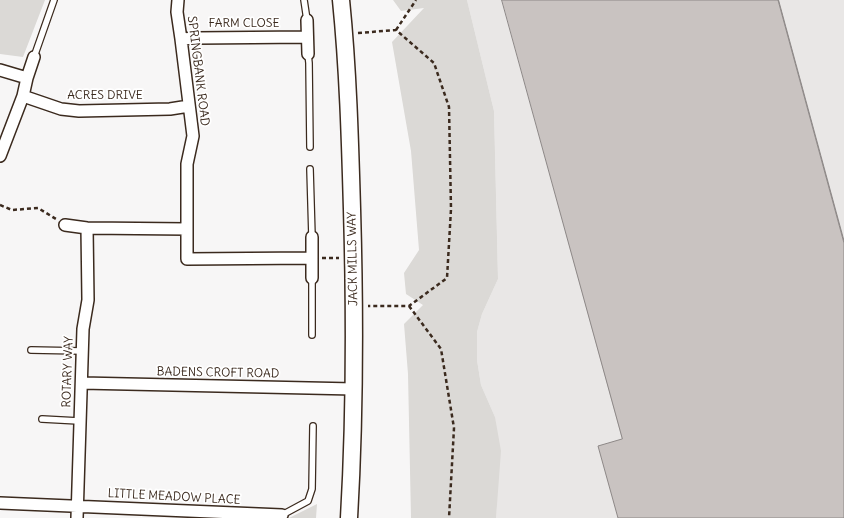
<!DOCTYPE html>
<style>
body{margin:0}
canvas{display:block;background:#f7f6f6}
</style>
<canvas width="844" height="518"></canvas>
<script>
const context = document.querySelector('canvas').getContext('2d');
context.lineJoin = 'round';
function paint(path, color) {
  context.fillStyle = color;
  context.fill(path, 'evenodd');
}
function strokePath(path, color, width, dash) {
  context.strokeStyle = color;
  context.lineWidth = width;
  context.lineCap = dash ? 'butt' : 'round';
  context.setLineDash(dash || []);
  context.stroke(path);
}
function drawText(font, color, halo, rows, align = 'center') {
  context.font = font + ' Delius,sans-serif';
  context.lineWidth = 3.5;
  context.setLineDash([]);
  context.textBaseline = 'middle';
  context.strokeStyle = halo;
  context.fillStyle = color;
  for (const [text, x, y, turn = 0] of rows) {
    context.save();
    context.translate(x, y);
    context.rotate((+turn || 0) * Math.PI / 180);
    context.textAlign = isNaN(turn) ? turn : align;
    if (halo) context.strokeText(text, 0, 0);
    context.fillText(text, 0, 0);
    context.restore();
  }
}
paint(new Path2D(`
 M467 0H844V518H496L497 494 495 417 481 385 477 360V332L482 314 498 279 494 111Z`), '#e9e7e6');
paint(new Path2D(`
 M0 0H45L23 57 0 54Z
 M393 0H467L494 111 498 279 482 314 477 332V360L481 385 495 417 501 451 496 518H411L408 374 404 324 423 305 406 294 404 273 419 250 411 151 392 42 424 8 401 11Z
 M317 504 316 518H289Z`), '#dbd9d6');
const service = new Path2D(`
 M304 0 307 20
 M308 54 309 63 310 147
 M34 57 54 0
 M310 169 312 237
 M312 278V335
 M31 350 82 351
 M42 419 79 421
 M282 515 308 501 312 489 313 426`);
const minor = new Path2D(`
 M178 0 177 12 181 39 193 136 187 164V259L312 258
 M307 20 308 54
 M181 39 197 38 307 37
 M0 70 27 78
 M23 96 61 109 79 111 170 109 189 106
 M0 156 23 96 27 78 34 57
 M65 225 87 228 187 229
 M312 237V278
 M82 383 354 389
 M0 503 282 515
 M77 518 83 329 88 300 87 228`);
const secondary = new Path2D(`
 M341 0C348 69 350 139 352 209 355 312 355 415 349 518`);
strokePath(service, '#3b2a1e', 8);
strokePath(minor, '#3b2a1e', 14);
strokePath(secondary, '#3b2a1e', 19);
strokePath(new Path2D(`
 M396 30 416 0
 M358 33 396 30 434 63 449 107 451 209 447 278 409 306H368
 M0 205 12 210 38 208 56 219
 M322 258H339
 M409 306 441 349 454 428 449 518`), '#3b2a1e', 2.5, [4, 3]);
strokePath(service, '#fff', 5.5);
strokePath(minor, '#fff', 11);
strokePath(secondary, '#fff', 16);
paint(new Path2D(`
 M778 0H779L844 239V243Z`), '#8d8887');
const building = new Path2D(`
 M502 0H778L844 243V518H618L598 446 622 439Z`);
paint(building, '#c9c3c1');
strokePath(building, '#8d8887', 1);
drawText('12px', '#3b2a1e', '#fff', [
 ["FARM CLOSE",244,24],
 ["SPRINGBANK ROAD",198,71,83],
 ["ACRES DRIVE",105,96],
 ["JACK MILLS WAY",353,259,-91],
 ["ROTARY WAY",68,372,-88],
 ["BADENS CROFT ROAD",218,373,1],
 ["LITTLE MEADOW PLACE",174,497,3]
]);
</script>
